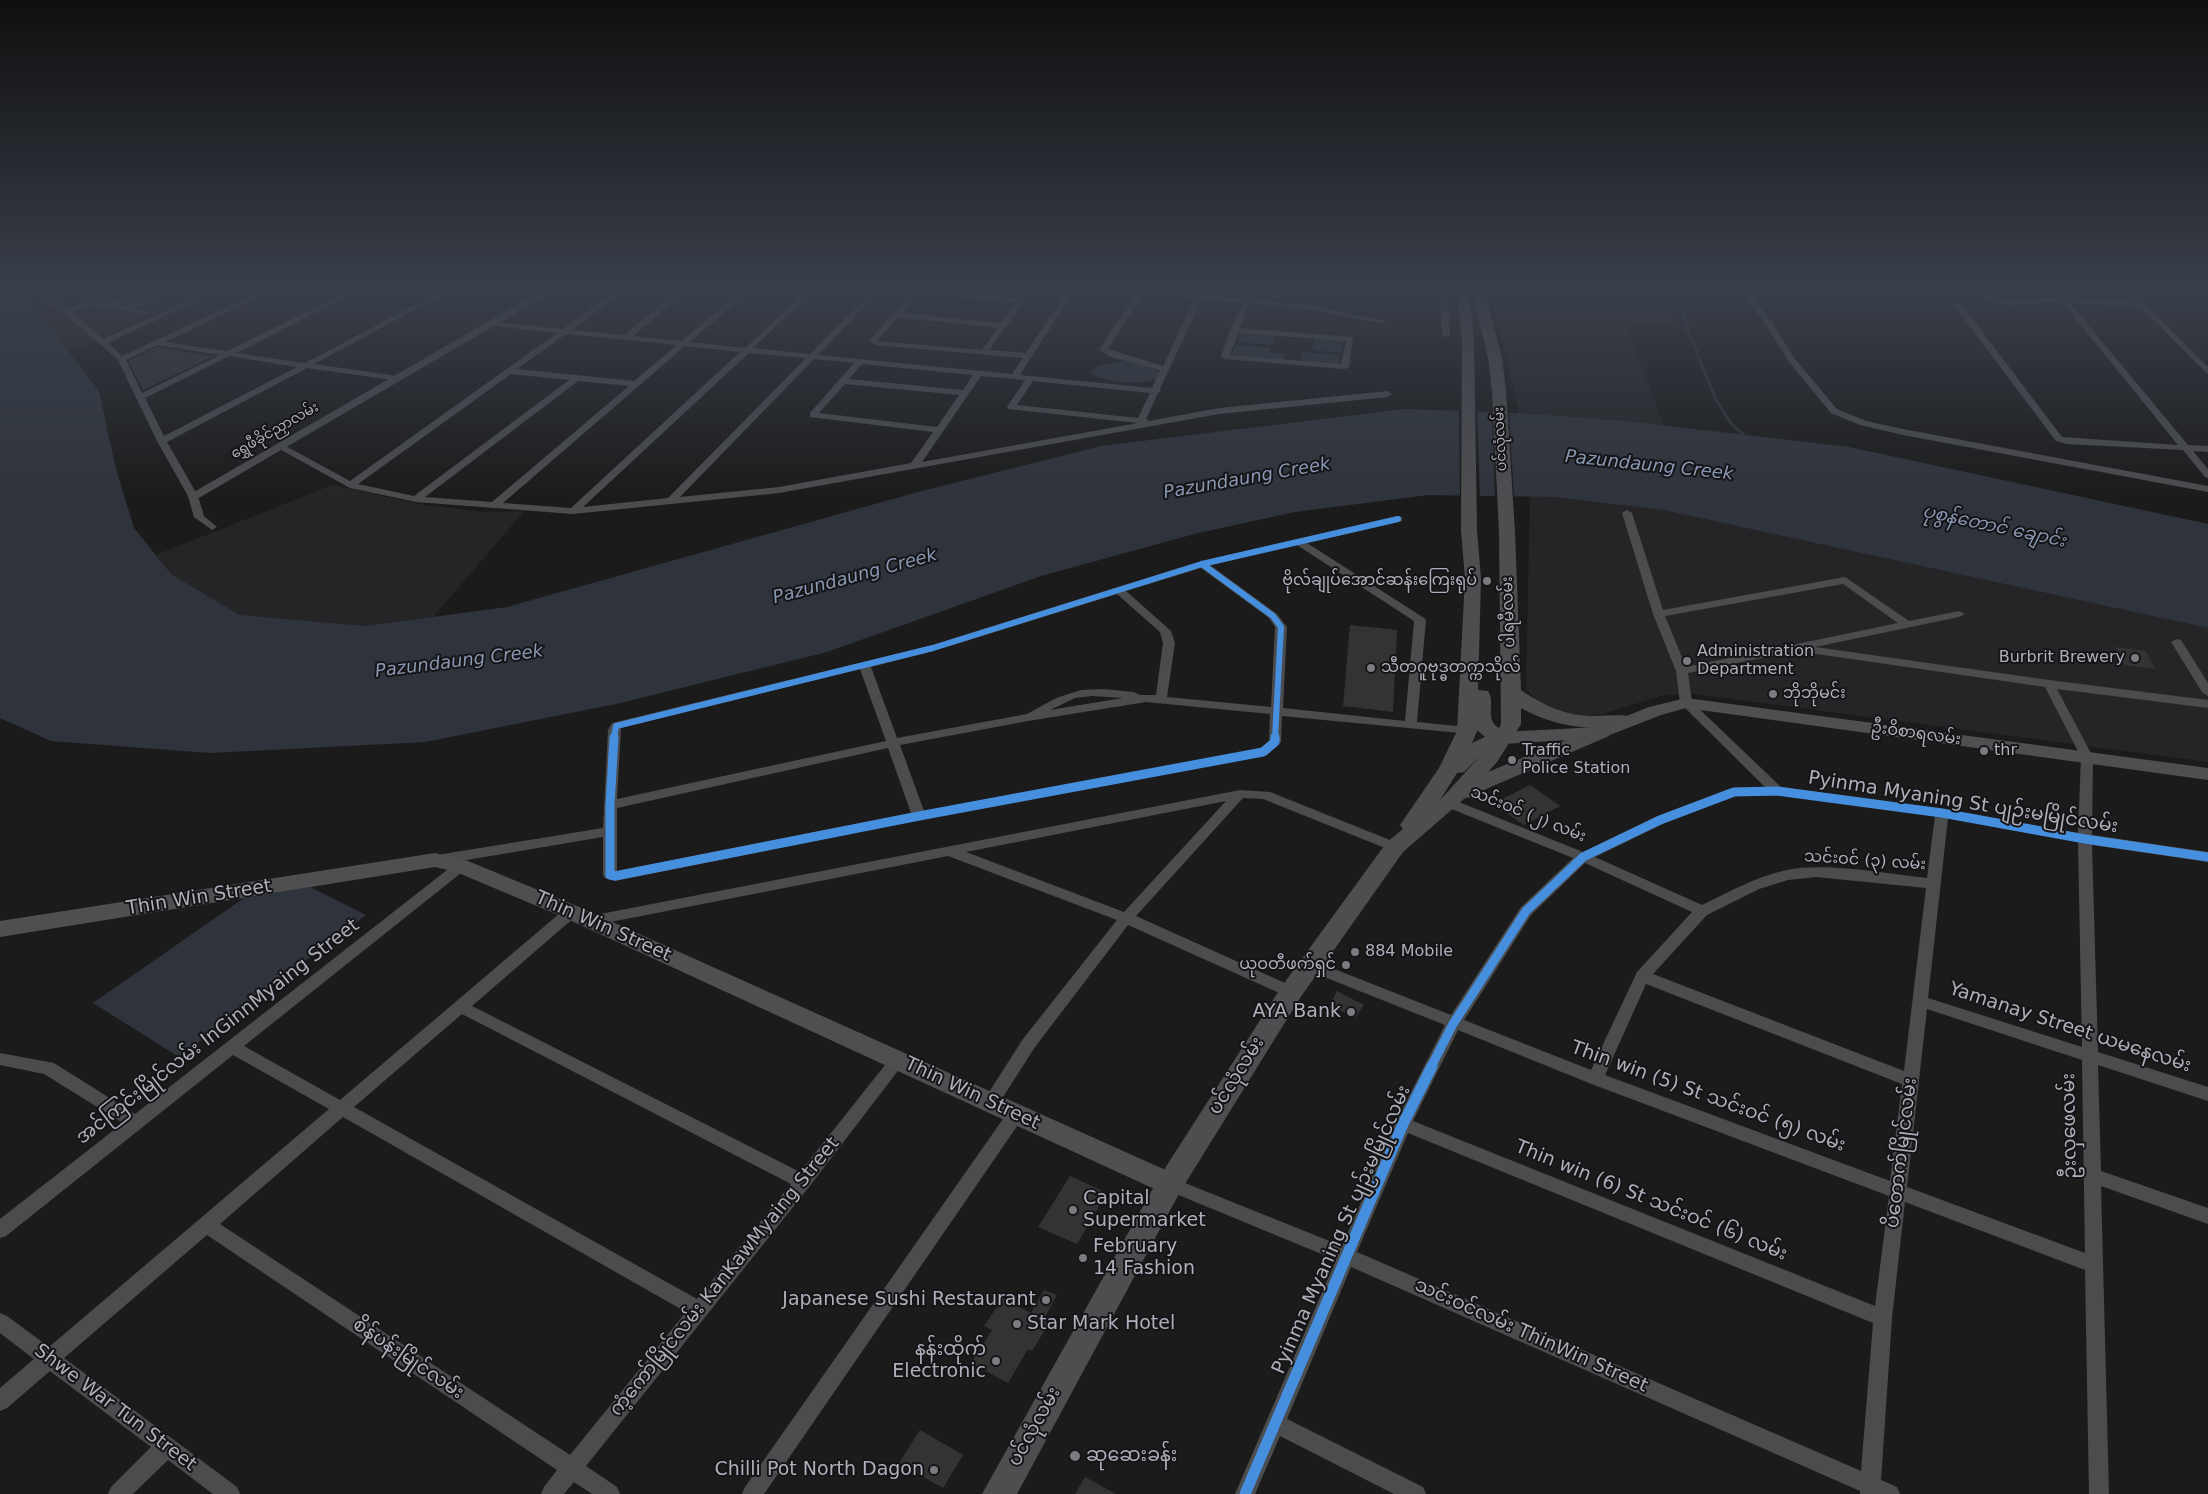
<!DOCTYPE html>
<meta charset="utf-8">
<style>
body{margin:0}
canvas{display:block;background:#1b1b1b}
</style>
<canvas width="2208" height="1494"></canvas>
<script>
const context = document.querySelector('canvas').getContext('2d');
context.lineJoin = 'round';
function paint(path, color) {
  context.fillStyle = color;
  context.fill(path, 'evenodd');
}
function strokePath(path, color, width, dash) {
  context.strokeStyle = color;
  context.lineWidth = width;
  context.lineCap = dash ? 'butt' : 'round';
  context.setLineDash(dash || []);
  context.stroke(path);
}
function drawText(font, color, halo, rows, align = 'center') {
  context.font = font + ' "DejaVu Sans","Noto Sans Myanmar",sans-serif';
  context.lineWidth = 4;
  context.setLineDash([]);
  context.textBaseline = 'middle';
  context.strokeStyle = halo;
  context.fillStyle = color;
  for (const [text, x, y, turn = 0] of rows) {
    context.save();
    context.translate(x, y);
    context.rotate((+turn || 0) * Math.PI / 180);
    context.textAlign = isNaN(turn) ? turn : align;
    if (halo) context.strokeText(text, 0, 0);
    context.fillText(text, 0, 0);
    context.restore();
  }
}
paint(new Path2D(`
 M28 288H215L69 352 24 294 20 292Z
 M1490 288H1661L1673 325 1626 323 1664 426 1519 413Z
 M332 485 424 505 484 512 524 511 433 617 366 626 240 615 171 574 156 555Z
 M1530 497H1553L1663 510 2208 628V762L1695 694 1664 695 1602 714 1583 717 1558 711 1539 702 1526 690Z`), '#252527');
paint(new Path2D(`
 M0 288H12L24 294 99 391 116 469 134 528 171 574 240 615 366 626 507 607 918 492 1101 446 1404 409 1519 413 1626 421 1849 447 2208 524V628L1663 510 1553 497 1428 495 1295 512 1198 533 1041 576 827 652 616 704 425 742 210 753 51 741 0 718Z
 M1241 333 1275 335 1272 345 1237 342Z
 M1315 338 1343 340 1341 353 1312 350Z
 M1236 345 1271 348 1270 352 1285 354 1283 360 1232 355Z
 M1302 352 1340 355 1339 364 1300 361Z
 M1122 361 1149 366 1162 373 1159 378C1134 385 1114 385 1090 373L1098 366Z
 M310 887 366 915 179 1057 93 1003 244 898Z`), '#2f343c');
paint(new Path2D(`
 M1459 409H1477L1480 498H1460Z
 M1492 410H1509L1514 499H1495Z`), '#1b1b1b');
strokePath(new Path2D(`
 M1680 288 1684 321 1716 400 1730 422 1749 440`), '#2f343c', 3);
paint(new Path2D(`
 M1266 288H1319L1316 301 1265 296Z
 M157 347 214 356 143 390 128 361Z
 M1350 625 1397 630 1393 712 1343 706Z
 M2115 647 2146 651 2155 669 2124 665Z
 M1530 785 1560 806 1524 825 1493 804Z
 M1337 991 1364 1005 1355 1018 1330 1005Z
 M1070 1176 1107 1193 1077 1244 1038 1227Z
 M1044 1290 1057 1295 1044 1319 1050 1322 1032 1351 1028 1349 1008 1383 971 1363 992 1330 984 1326 1003 1298 1031 1313Z
 M920 1430 963 1455 943 1488 899 1463Z
 M1085 1477 1116 1494H1075Z`), '#333');
paint(new Path2D(`
 M33 288H41V291L68 308 118 288H128L97 302C121 306 130 288 153 288L118 305C138 309 156 288 177 288L135 308 148 310 149 312 145 314 89 305 72 312 103 339 215 288H225L108 343 122 356 268 288H278L165 342 227 351 355 288H364L237 353 305 363 447 288H456L314 364 397 376 400 377V381L307 368 167 442 198 496 204 516 217 527 212 530 194 517 188 496 157 441 118 360 64 313 34 294ZM157 345 220 355 142 393 126 360ZM229 356 297 367 164 436 145 398Z
 M620 288H628L572 330 624 335 681 288H689L633 336 682 341 744 288H752L690 342 745 348 809 288H817L753 348 810 354 875 288H882L818 355 1012 374 1023 358 875 345 869 341 913 291 1020 298 1027 288H1034L989 350 1026 353 1069 288H1076L1020 375 1152 388 1160 370 1111 357 1099 350 1136 293 1099 288H1130L1245 299 1251 288H1258L1252 300 1320 306 1331 310 1386 321 1382 323 1329 314 1319 310 1250 304 1239 328 1353 337 1349 367 1345 369 1225 359 1221 357 1230 330 1243 303 1202 299 1160 389 1161 391 1158 393 1146 419 1149 421 1219 408 1388 391 1392 394 1388 397 1219 414 779 493 573 514 416 502 350 488 274 446 282 444 350 481 557 333 494 326H491V322L563 329ZM1143 294 1194 299 1163 366 1108 349ZM918 295 1017 302 1001 323 902 313ZM898 317 998 328 982 350 877 341ZM1238 333 1346 341 1341 364 1230 355ZM566 334 677 345 634 381 517 369ZM685 346 740 352 571 508 503 503ZM749 353 806 358 668 498 583 507ZM814 359 854 363 810 413V417L933 432 911 463 779 487 680 497ZM862 364 973 375 963 390 849 379ZM511 374 569 380 414 496 358 484ZM981 376 1025 380 1007 407 1008 409 1138 423 922 462ZM578 381 629 386 492 502 425 497ZM1033 381 1150 393 1138 418 1017 405ZM845 384 959 395 937 427 819 413Z
 M1440 288H1448L1450 335 1446 337 1442 335Z
 M1739 288H1746L1772 322 1795 359 1837 409 1866 421 1903 429 2208 486V492L1903 435 1860 425 1831 413 1789 362 1766 325Z
 M2051 288H2058L2066 298 2135 302 2122 288H2129L2208 367V374L2140 307 2070 303 2188 445 2208 446V452L2193 451 2208 469V478L2205 477 2183 450 2067 444 2056 441 1952 303 1959 301 2062 437 2178 445 2062 302C2037 301 1997 314 1978 293L1982 291C1986 292 1988 296 1992 297 2007 305 2040 297 2058 298Z
 M1627 510 1632 513 1663 610 1845 577 1909 621 1959 611 1965 614 1959 617 1815 647 2049 680 2208 700V708L2057 689 2093 757 2092 835 2208 852V862L2092 845 2098 1052 2208 1087V1101L2098 1065 2101 1171 2208 1208V1224L2101 1186 2109 1494H2089L2085 1270 1905 1202 1892 1318 1881 1480 1897 1487 1900 1494H1860V1491L1351 1267 1287 1419 1423 1487 1426 1494H1394L1280 1436 1255 1494H1235L1336 1260 1164 1189 1161 1184 1164 1179 1170 1177 1342 1246 1395 1124 1445 1025 1304 969 1302 965 1304 961 1309 959 1314 961 1451 1015 1521 907 1573 858 1444 806 1442 803 1444 800H1454L1583 852 1655 817 1729 789 1765 787 1680 703 1676 671 1653 614 1622 513ZM1843 584 1898 623 1686 667 1665 616ZM1796 651 2045 687 2081 757 2078 833 1942 809 1781 787 1692 702 1688 673ZM1777 795 1935 816 1927 878C1886 874 1826 862 1787 870 1757 876 1729 892 1702 905L1595 857 1665 823 1735 796ZM1948 818 2078 842 2082 1047 1928 998ZM1585 863 1692 912 1637 972 1591 1070 1464 1020 1531 915ZM1816 877 1926 888 1904 1071 1653 974 1707 915 1759 889 1788 880ZM1646 984 1902 1084 1890 1181 1605 1075ZM1927 1009 2082 1060 2085 1253 1907 1187ZM1458 1030 1589 1083 1889 1196 1875 1306 1413 1121ZM1408 1133 1873 1323 1861 1471 1357 1252Z
 M1398 516 1402 517V521L1307 543 1424 618 1426 620 1417 722 1467 727 1473 731 1471 734 1282 716 1281 742 1267 755 1263 756 919 820 615 881 605 878 603 875V837L437 865 432 863 430 860 432 857 437 855 603 828 608 730 612 723 929 646 1198 562ZM1297 545 1414 621 1405 721 1283 708 1287 627 1277 614 1210 565ZM1201 568 1269 618 1275 627 1271 707 1167 697 1175 643 1171 631 1126 591ZM1117 594 1160 632 1163 643 1156 695H1140L1134 692 1103 689 1081 690 1056 698 1027 714 897 738 871 667 937 650ZM860 669 886 741 617 799 621 728ZM1092 696 1123 698 1050 710 1075 698ZM1146 702 1270 714 1269 741 1259 749 924 811 900 745 1028 721ZM888 748 911 813 617 871V808Z
 M2177 639 2181 640 2208 683V696L2202 692 2171 642Z
 M1240 790 1270 792 1400 844 1402 847 1400 850H1390L1263 799 1243 798 1136 916 1296 988 1299 992 1296 996 1291 998 1286 996 1128 925 1035 1047 996 1108 990 1110 984 1108 982 1103 1023 1039 1117 920 948 856 590 926 585 925 583 921 585 917 590 916ZM1226 801 1124 912 966 852Z
 M461 861 466 863 468 866 466 869 244 1046 340 1100 566 908H576L578 912 576 916 472 1006 800 1172 893 1055 899 1053 905 1055 907 1059 809 1187 586 1466 617 1487 620 1494H592L574 1482 564 1494H541L544 1487 557 1470 207 1235 64 1358 237 1487 240 1494H213L168 1460 133 1494H108L111 1487 151 1447 50 1371 7 1408 0 1411V1388L34 1359 0 1333V1313L7 1316 49 1347 329 1109 233 1055 6 1236 0 1238V1219L123 1123 44 1074 0 1065V1053L54 1063 135 1114 456 863ZM462 1014 791 1184 697 1299 354 1107ZM343 1117 686 1312 570 1455 220 1224Z
 M1016 1107 1022 1109 1024 1114 1022 1119 764 1494H742L745 1487 1010 1109Z`), '#4b4c4e');
paint(new Path2D(`
 M546 288H559L197 499 193 500 187 496Z`), '#4b4c4e');
paint(new Path2D(`
 M1686 698 2208 768V780L1686 708 1661 715 1602 738 1503 744 1496 742 1494 738 1496 734 1503 732 1599 727 1649 707Z
 M435 853 468 861 579 907 1179 1176 1183 1184 1179 1192 1170 1195 1161 1192 563 917 456 872 435 867 0 937V921Z`), '#4f4f52');
paint(new Path2D(`
 M1457 288H1469L1474 341 1477 530 1481 579 1478 690 1488 691C1496 703 1484 719 1499 728L1501 724 1499 532 1492 391 1488 358 1472 288H1484L1502 358 1506 391 1515 532 1521 690C1544 706 1566 716 1594 716 1607 716 1620 714 1633 717L1636 721 1633 725 1609 728 1612 732 1609 736 1486 789 1473 797 1465 798 1403 852 1300 998 1180 1192 1017 1494H982L1160 1176 1282 986 1387 842 1403 829 1400 825 1439 768 1457 731 1465 579 1461 530 1462 341ZM1521 708C1544 721 1568 727 1595 728L1488 772 1497 762 1521 724ZM1477 730 1485 737 1472 743 1477 731ZM1481 755 1442 798 1440 800 1457 773 1464 772Z`), '#4e4e51');
strokePath(new Path2D(`
 M1202 564 1273 616 1281 627 1275 738
 M1202 564 1398 519
 M614 738 616 726 933 648 1202 564`), '#468fdf', 6);
strokePath(new Path2D(`
 M614 737 610 805V875L615 876 919 816 1263 752 1275 742V737
 M1431 1067 1453 1024 1526 911 1583 857 1660 820 1734 792 1777 791 1942 813 2085 839 2208 857`), '#468fdf', 9);
strokePath(new Path2D(`
 M1245 1494 1403 1124 1432 1066`), '#468fdf', 11);
const sky = context.createLinearGradient(0, 0, 0, 498);
sky.addColorStop(0, '#0f0f0f');
sky.addColorStop(0.58, '#393f4a');
sky.addColorStop(1, '#393f4a00');
context.fillStyle = sky;
context.fillRect(0, 0, 2208, 498);
for (const [x, y, r, color] of [
 [1487,581,5,"#7b7b82"],
 [2135,658,5,"#7b7b82"],
 [1687,661,5,"#7b7b82"],
 [1371,668,5,"#7b7b82"],
 [1773,694,5,"#7b7b82"],
 [1984,751,5,"#7b7b82"],
 [1512,760,5,"#7b7b82"],
 [1355,952,5,"#7b7b82"],
 [1346,965,5,"#7b7b82"],
 [1351,1012,5,"#7b7b82"],
 [1073,1210,5,"#7b7b82"],
 [1083,1258,5,"#7b7b82"],
 [1046,1300,5,"#7b7b82"],
 [1017,1324,5,"#7b7b82"],
 [996,1361,5,"#7b7b82"],
 [1075,1456,6,"#7b7b82"],
 [934,1470,5,"#7b7b82"]
]) {
  const dot = new Path2D();
  dot.arc(x, y, r, 0, 2 * Math.PI);
  context.fillStyle = color;
  context.fill(dot);
  strokePath(dot, '#151517', 2);
}
drawText('14px', '#aeafba', '#151517', [
 ["ရွှေဖီခိုင်ညှာလမ်း",275,431,-30],
 ["ပင်လုံလမ်း",1501,439,-93]
]);
drawText('16px', '#aeafba', '#151517', [
 ["ဗိုလ်ချုပ်အောင်ဆန်းကြေးရုပ်",1477,581,"right"],
 ["Administration",1697,652],
 ["Department",1697,670],
 ["Burbrit Brewery",2125,658,"right"],
 ["သီတဂူဗုဒ္ဓတက္ကသိုလ်",1381,668],
 ["ဘိုဘိုမင်း",1783,694],
 ["Traffic",1522,751],
 ["Police Station",1522,769],
 ["thr",1994,751],
 ["884 Mobile",1365,952],
 ["ယုဝတီဖက်ရှင်",1336,965,"right"]
], 'left');
drawText('16px', '#aeafba', '#151517', [
 ["ပါရမီလမ်း",1509,612,-92],
 ["ဦးဝိစာရလမ်း",1916,734,8],
 ["သင်းဝင် (၂) လမ်း",1528,815,22],
 ["သင်းဝင် (၃) လမ်း",1865,861,4]
]);
drawText('italic 18px', '#8897b2', '#151517', [
 ["Pazundaung Creek",1649,466,6],
 ["Pazundaung Creek",1247,479,-10],
 ["ပုစွန်တောင် ချောင်း",1994,527,12],
 ["Pazundaung Creek",855,577,-15],
 ["Pazundaung Creek",459,662,-7]
]);
drawText('19px', '#aeafba', '#151517', [
 ["Pyinma Myaning St ပျဉ်းမမြိုင်လမ်း",1963,803,9],
 ["Thin Win Street",199,898,-9],
 ["Thin Win Street",603,927,24],
 ["Yamanay Street ယမနေလမ်း",2070,1028,18],
 ["အင်ကြင်းမြိုင်လမ်း InGinnMyaing Street",218,1032,-38],
 ["ပင်လုံလမ်း",1237,1076,-58],
 ["Thin Win Street",972,1094,25],
 ["Thin win (5) St သင်းဝင် (၅) လမ်း",1708,1097,20],
 ["ဦးလှဖေလမ်း",2070,1126,-91],
 ["ပိတောက်မြိုင်လမ်း",1902,1153,-83],
 ["Thin win (6) St သင်းဝင် (၆) လမ်း",1651,1201,22],
 ["Pyinma Myaning St ပျဉ်းမမြိုင်လမ်း",1342,1230,-66],
 ["ကံ့ကော်မြိုင်လမ်း KanKawMyaing Street",725,1277,-51],
 ["သင်းဝင်လမ်း ThinWin Street",1531,1336,24],
 ["စိန်ပန်းမြိုင်လမ်း",408,1359,34],
 ["Shwe War Tun Street",115,1408,37],
 ["ပင်လုံလမ်း",1035,1427,-61]
]);
drawText('19px', '#aeafba', '#151517', [
 ["AYA Bank",1341,1012],
 ["Capital",1083,1199,"left"],
 ["Supermarket",1083,1221,"left"],
 ["February",1093,1247,"left"],
 ["14 Fashion",1093,1269,"left"],
 ["Japanese Sushi Restaurant",1036,1300],
 ["Star Mark Hotel",1027,1324,"left"],
 ["နန်းထိုက်",986,1350],
 ["Electronic",986,1372],
 ["ဆုဆေးခန်း",1086,1456,"left"],
 ["Chilli Pot North Dagon",924,1470]
], 'right');
</script>
